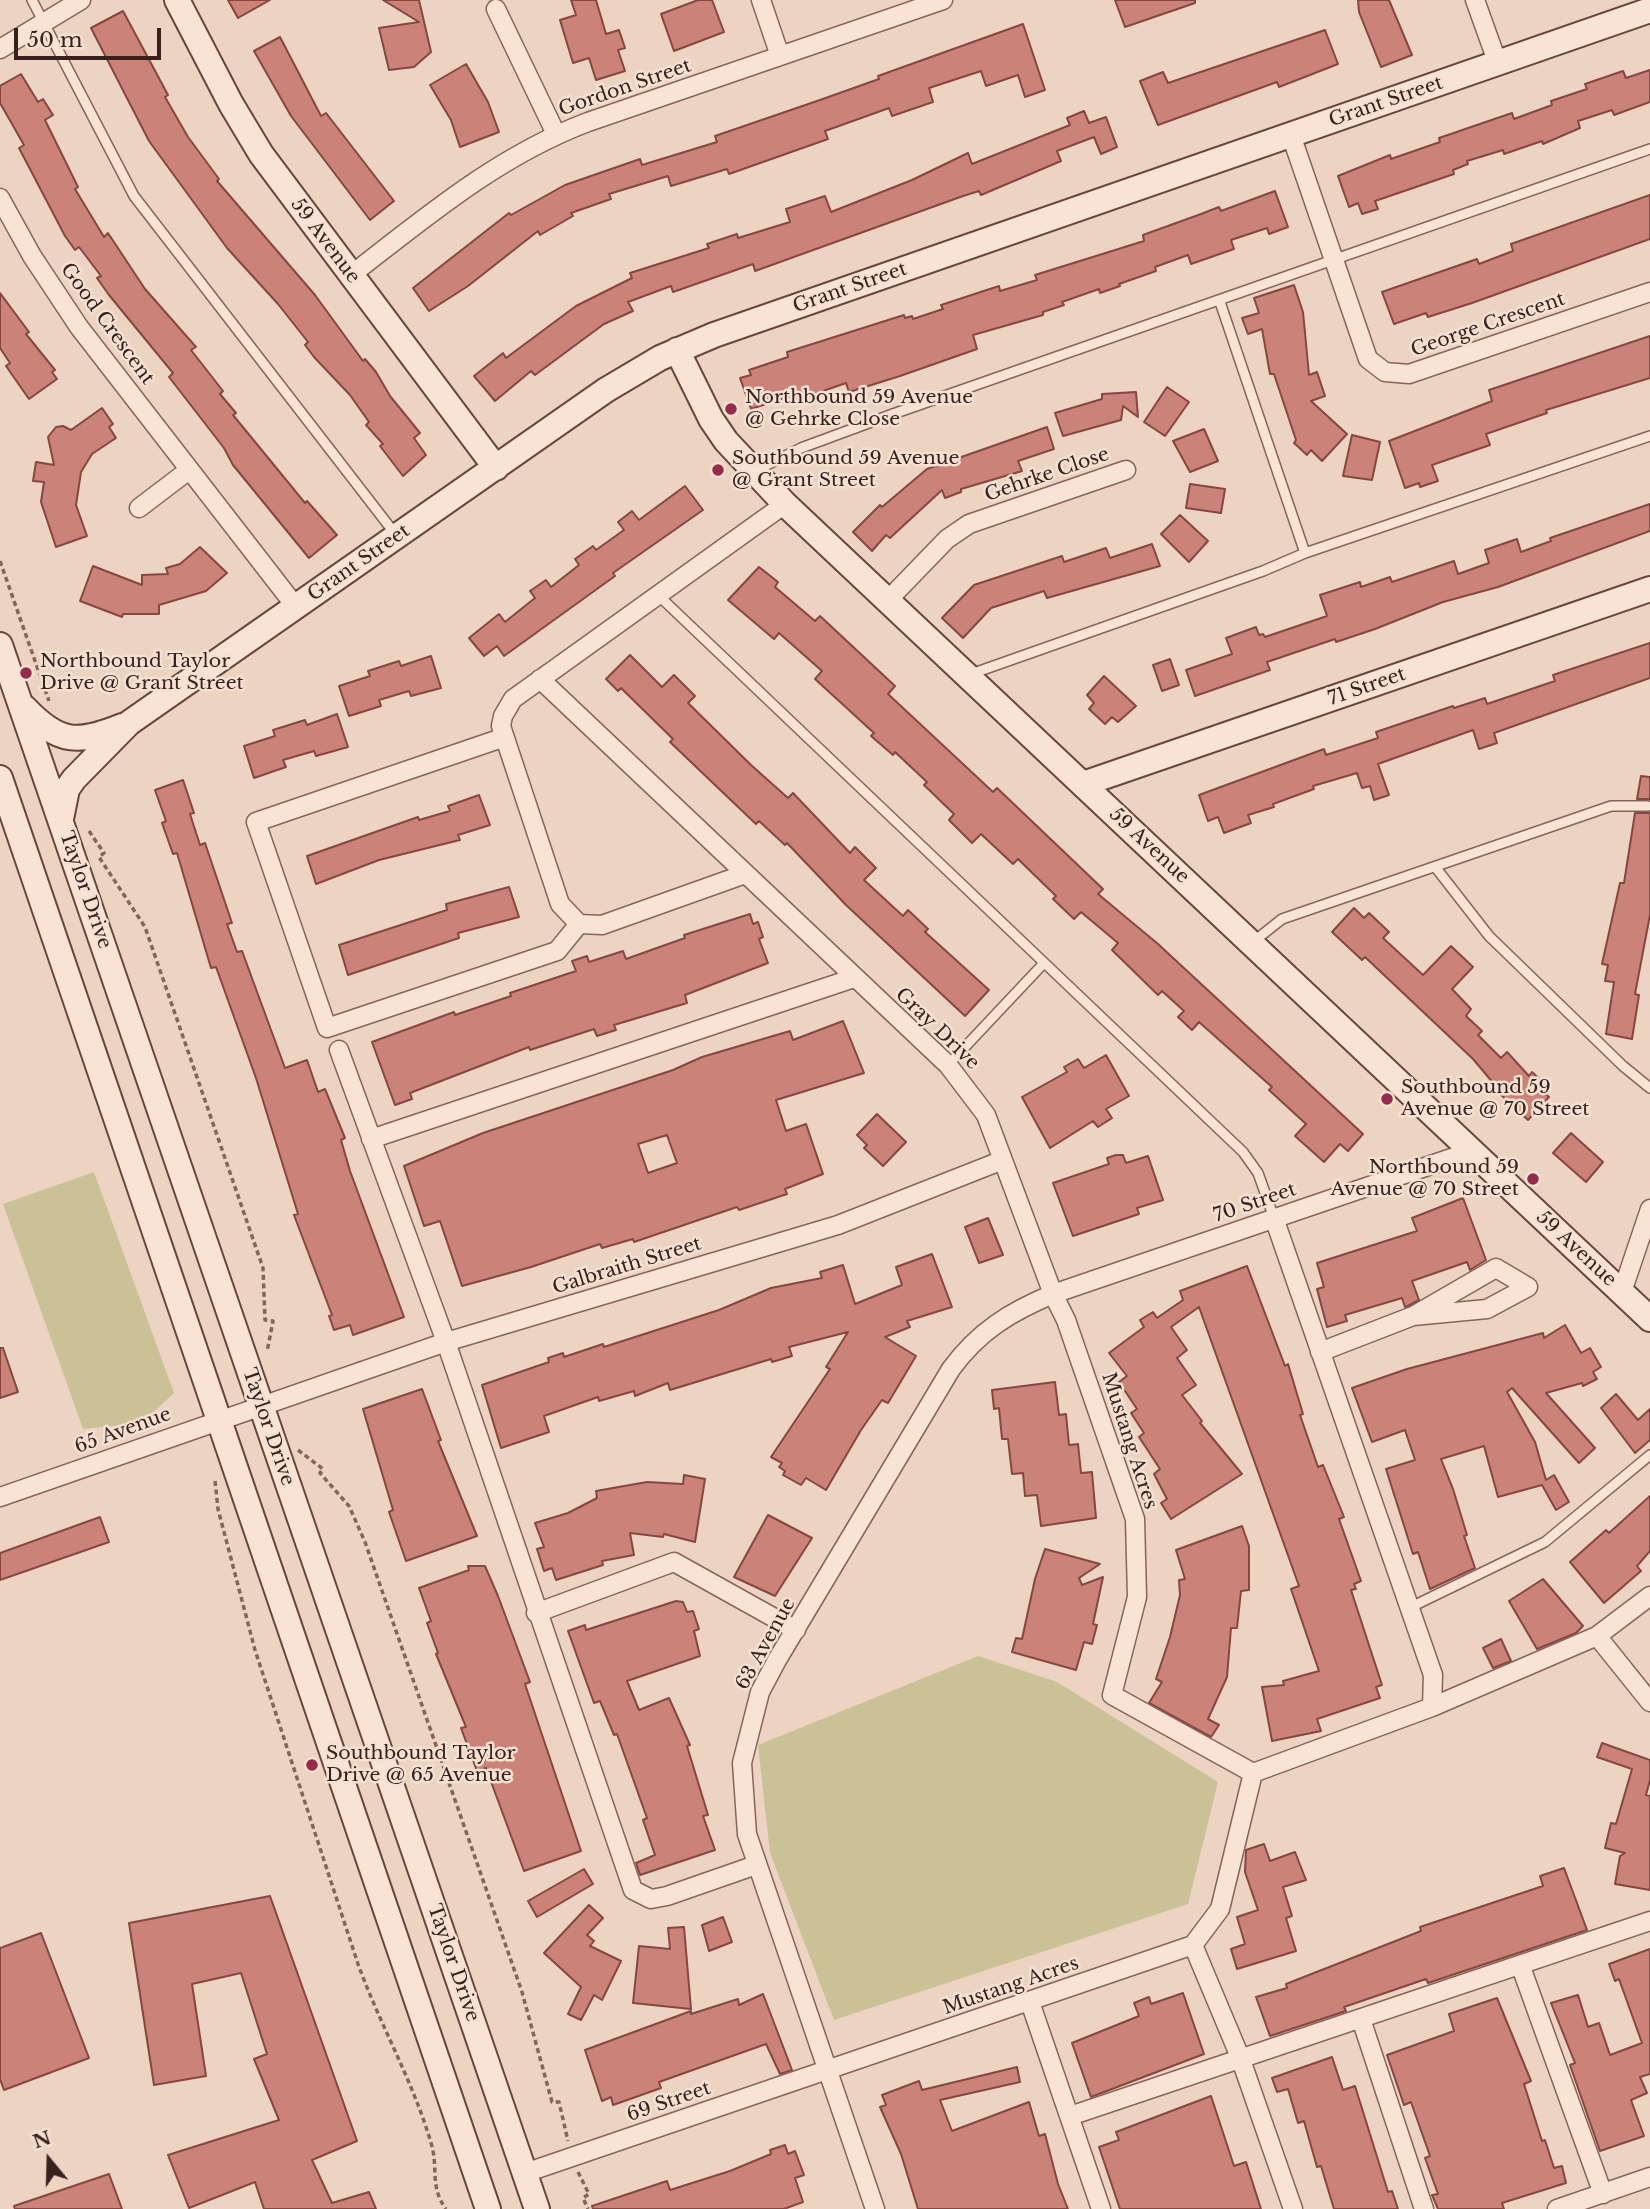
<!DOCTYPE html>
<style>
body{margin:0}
#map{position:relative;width:1650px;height:2209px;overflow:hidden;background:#edd3c2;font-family:"Libre Baskerville",serif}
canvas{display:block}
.north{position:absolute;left:14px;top:2125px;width:70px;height:70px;-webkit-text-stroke:5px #f5e0d2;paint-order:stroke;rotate:341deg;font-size:19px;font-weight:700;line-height:28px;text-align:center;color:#37221e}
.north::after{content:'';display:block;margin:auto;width:24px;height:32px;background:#37221e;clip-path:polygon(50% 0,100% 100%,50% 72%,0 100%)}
.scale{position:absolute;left:14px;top:28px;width:147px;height:32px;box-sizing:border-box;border:4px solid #37221e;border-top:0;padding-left:9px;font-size:21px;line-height:24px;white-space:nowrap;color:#37221e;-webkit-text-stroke:5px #f5e0d2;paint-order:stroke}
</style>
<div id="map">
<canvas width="1650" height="2209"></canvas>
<div class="north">N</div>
<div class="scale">50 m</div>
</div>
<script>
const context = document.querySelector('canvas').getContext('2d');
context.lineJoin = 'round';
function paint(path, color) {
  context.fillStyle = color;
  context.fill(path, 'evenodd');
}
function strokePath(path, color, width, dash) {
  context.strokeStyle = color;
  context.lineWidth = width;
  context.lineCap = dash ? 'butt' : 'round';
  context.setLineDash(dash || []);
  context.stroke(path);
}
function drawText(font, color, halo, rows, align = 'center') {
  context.font = font + ' "Libre Baskerville",serif';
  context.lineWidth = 5;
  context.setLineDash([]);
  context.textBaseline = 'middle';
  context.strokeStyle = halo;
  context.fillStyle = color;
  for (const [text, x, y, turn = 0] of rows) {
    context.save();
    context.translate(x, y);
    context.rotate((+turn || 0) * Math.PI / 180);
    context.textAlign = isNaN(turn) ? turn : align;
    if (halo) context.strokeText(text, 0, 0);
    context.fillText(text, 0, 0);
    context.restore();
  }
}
paint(new Path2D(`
 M94 1172 174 1393 142 1423 83 1429 3 1204Z
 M978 1656 1057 1682 1218 1782 1188 1904 834 2020 770 1853 758 1745Z`), '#cbc197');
const building = new Path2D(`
 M228 0H270L238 18Z
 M383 0H419L431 52 414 67 389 70 379 28 419 22Z
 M571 0H596L606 34 619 30 625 48 618 50 625 71 596 80 589 58 573 63 560 20 576 15Z
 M698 0H712L724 32 674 51 661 14Z
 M1115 0H1195V3L1125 27Z
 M1358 0H1389L1412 55 1381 67 1359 12Z
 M123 11 168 95 165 97 188 137 219 179 217 181 315 295 363 361 365 359 376 372 390 396 420 433 414 438 426 455 403 476 380 446 383 444 366 425 369 422 350 395 314 357 305 345 308 342 278 304 227 248 149 141 91 28Z
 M1023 24 1045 90 1025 97 1018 75 986 86 981 71 929 88 933 102 892 116 889 108 825 131 828 139 729 174 727 169 671 186 668 176 609 194 611 199 571 213 573 216 540 235 538 231 468 286 429 311 413 288 509 213 511 215 565 185 640 159 642 165 717 142 715 136 820 100 879 79 878 76Z
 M1325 30 1338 64 1279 87 1277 82 1158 125 1140 81 1163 72 1168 83Z
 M280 37 321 116 326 113 394 201 370 220 291 116 254 51Z
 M466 64 488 102 499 132 460 147 451 120 430 85Z
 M1650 70V102L1614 115 1612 110 1578 121 1580 128 1543 144 1542 141 1504 154 1503 150 1467 161 1468 164 1453 170 1454 174 1375 201 1378 209 1362 214 1358 203 1349 207 1338 176 1390 155 1391 159 1440 142 1439 138 1512 113 1514 119 1552 105 1551 101 1587 89 1585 84 1623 71 1626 78Z
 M21 74 38 102 43 99 53 115 45 120 78 187 75 189 104 237 108 233 145 289 196 347 191 350 223 391 220 394 236 413 233 415 305 503 307 501 337 535 309 558 233 465 224 448 169 377 173 373 109 295 97 278 101 276 79 247 75 250 65 236 19 148 24 145 0 103V86Z
 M1084 111 1089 123 1106 117 1117 147 1101 154 1094 137 1057 151 1061 161 981 195 979 191 963 196 755 271 753 264 673 292 671 286 628 302 633 311 604 324 535 375 531 371 495 401 474 376 503 353 506 358 576 306 632 278 630 273 709 248 707 244 737 234 738 238 790 222 786 209 825 196 831 212 912 180 968 153 972 164 1070 125 1067 118Z
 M1275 191 1288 227 1269 234 1267 228 1231 240 1234 249 1191 264 1188 255 1155 267 1156 271 1119 284 1120 286 1100 293 1099 289 1062 302 1064 305 1043 312V315L973 335 977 349 900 376 849 392 846 383 792 402 790 396 751 409 740 378 751 375 749 370 788 357 787 352 904 315 905 318 912 316 913 319 943 309 941 305 999 286 1000 291 1037 280 1035 275 1144 241 1143 235 1201 214 1219 207 1221 211Z
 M1650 195V239L1472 303 1428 317 1426 313 1394 324 1382 292 1477 259 1479 264 1513 251 1511 244Z
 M1294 285 1303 312 1309 375 1317 372 1325 396 1311 401 1347 434 1322 461 1311 450 1307 455 1294 443 1296 440 1274 374H1270L1262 329 1248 334 1242 318 1259 313 1254 298Z
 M0 293 29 332 26 334 55 370 52 372 57 379 29 399 6 366 10 363 0 348Z
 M1650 336V378L1546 410 1547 413 1486 434 1490 445 1432 465 1438 481 1420 487 1419 483 1405 488 1389 441 1492 401 1489 390Z
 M1167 387 1189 402 1165 436 1144 422Z
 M1136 392 1138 417 1123 406 1121 420 1063 436 1055 413 1102 399V394Z
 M102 408 113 424 109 427 116 438 92 454 81 472 76 505 87 536 56 547 41 502 44 482 33 481 36 462 54 465 48 437 56 427 63 426 71 430Z
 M1047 427 1054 449 1018 461 1022 471 961 489V492L945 498 942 490 890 538 886 535 872 551 853 532 880 505 882 507 927 469Z
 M1204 429 1218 461 1190 472 1173 441Z
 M1352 435 1380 442 1372 480 1343 476Z
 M1190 484 1225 489 1221 513 1186 508Z
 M685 486 703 510 613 573 615 576 504 656 497 646 484 656 469 638 499 614 505 622 535 598 530 591 546 580 551 587 579 565 575 559 593 546 596 550 624 530 618 522 632 511 639 520Z
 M1650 504V531L1498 587 1443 602 1375 629 1336 642 1335 639 1267 662 1270 670 1195 696 1186 670 1232 654 1226 638 1256 627 1259 635 1263 634 1265 637 1327 616 1320 595 1360 582 1361 587 1390 577 1392 582 1454 561 1458 574 1489 563 1485 550 1517 539 1521 552 1551 541 1550 538Z
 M1180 515 1208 541 1189 562 1161 534Z
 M1152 544 1160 566 1047 598 1044 591 991 608 963 638 942 618 974 585 1062 556 1064 562 1106 548 1110 558Z
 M200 547 227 573 206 591 159 605V614H123L122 617 80 601 93 566 142 585V575L168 574 166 568 180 564Z
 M759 567 778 582 775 587 815 621 820 616 895 686 888 694 993 792 997 788 1103 889 1098 894 1158 944 1363 1134 1348 1151 1340 1144 1324 1162 1295 1136 1306 1124 1269 1090 1272 1087 1199 1022 1192 1030 1178 1017 1184 1011 1162 991 1158 995 1112 950 1118 943 1081 912 1074 919 1053 899 1056 896 1018 859 1013 864 981 834 972 843 949 820 954 814 924 785 927 782 895 752 893 755 871 736 874 733 815 679 822 671 779 633 774 639 728 600Z
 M1650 643V678L1494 733 1497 743 1479 749 1473 730 1378 764 1389 795 1374 800 1370 786 1362 788 1357 773 1313 786 1314 789 1273 804 1274 807 1248 815 1251 823 1224 833 1218 817 1208 821 1199 795 1324 749 1326 755 1378 738 1376 732 1453 706 1454 708 1485 698 1487 704 1555 681 1553 675Z
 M630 655 662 687 674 675 695 696 688 703 751 765 788 798 793 793 850 853 855 847 876 868 864 880 903 916 908 910 928 929 925 932 989 990 965 1016 846 905 787 843 785 845 759 821 756 824 736 805 670 742 673 739 621 688 618 691 606 679Z
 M431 656 441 688 411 696 409 691 379 700 381 706 349 716 339 686 370 676 368 671 399 661 401 666Z
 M1170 659 1179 685 1162 691 1153 665Z
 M1104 676 1136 706 1118 722 1112 717 1105 724 1089 709 1094 703 1087 695Z
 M337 714 348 747 316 756 314 751 283 760 286 767 254 778 244 746 275 736 273 730 305 720 307 725Z
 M1641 776 1650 777V799H1637Z
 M183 780 194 813 190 814 200 845 205 843 232 923 227 924 237 952 242 951 285 1068 307 1060 318 1092 325 1089 345 1138 341 1140 350 1171 404 1317 353 1335 350 1325 334 1330 329 1316 332 1315 294 1215 298 1214 256 1078 216 967 211 968 177 853 173 854 162 823 166 821 155 790Z
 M479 795 490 825 458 835 460 840 379 860 316 884 307 856 418 817 419 820 450 811 448 806Z
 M1635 813H1650V915L1635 994 1639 995 1632 1039 1606 1034 1614 982 1605 981 1608 965 1602 964 1620 883H1624Z
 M509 887 519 917 458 933 459 938 348 975 339 945 447 910 446 904Z
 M1354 908 1364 918 1369 913 1389 932 1383 938 1423 975 1451 946 1473 967 1452 989 1471 1009 1466 1016 1482 1031 1478 1035 1501 1058 1507 1052 1529 1076 1532 1072 1548 1087 1543 1092 1549 1097 1528 1120 1499 1093 1500 1091 1473 1059 1365 957 1362 960 1332 932Z
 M750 914 753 924 758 922 763 937 759 939 768 963 685 995 687 1003 614 1025 616 1030 597 1036 594 1029 530 1050 529 1047 410 1093 412 1099 395 1105 372 1042 454 1012 455 1015 511 996 510 993 576 971 572 961 587 956 589 962 623 951 626 959 685 938 684 935Z
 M843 1021 864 1073 776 1100 786 1131 806 1124 823 1174 785 1189 787 1194 739 1210 737 1207 634 1242 633 1239 602 1248 600 1244 531 1267 462 1286 440 1221 424 1226 404 1166 483 1133 673 1070 702 1057 790 1031 793 1040ZM667 1135 677 1163 648 1173 638 1144Z
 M1106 1055 1129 1096 1106 1109 1112 1118 1098 1127 1093 1121 1050 1148 1022 1097 1067 1072 1064 1067 1078 1059 1084 1068Z
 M877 1114 906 1142 883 1166 864 1148 867 1145 857 1135Z
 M1571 1133 1603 1162 1586 1182 1553 1153Z
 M1116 1155H1123L1126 1163 1148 1156 1163 1200 1137 1208 1139 1214 1073 1236 1053 1183 1109 1164 1107 1158Z
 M1463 1198 1486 1260 1470 1270 1467 1262 1412 1281 1419 1300 1408 1306 1405 1307 1402 1298 1345 1315 1347 1321 1327 1327 1317 1289 1324 1287 1317 1263 1417 1231 1412 1218Z
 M988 1218 1003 1255 979 1263 965 1227Z
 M932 1254 952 1307 907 1321 910 1327 885 1337 916 1356 888 1403 882 1400 861 1430 826 1490 806 1478 801 1485 783 1475 785 1471 779 1467 782 1463 771 1457 830 1369 826 1367 848 1332 789 1347 792 1356 772 1362 771 1359 670 1390 668 1383 635 1396 634 1391 599 1401 598 1397 544 1416 549 1432 501 1448 482 1385 549 1362 548 1358 563 1353 564 1357 603 1344 604 1347 719 1310 771 1288 822 1278 820 1272 843 1265 855 1304 902 1285 896 1267Z
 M1247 1266 1285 1366 1288 1364 1303 1414 1300 1415 1318 1467 1323 1465 1344 1517 1339 1519 1361 1581 1354 1584 1356 1589 1351 1590 1382 1685 1376 1687 1380 1698 1317 1719 1321 1731 1272 1741 1262 1687 1284 1685 1283 1681 1319 1671 1291 1589 1299 1586 1199 1307 1171 1327 1187 1350 1177 1358 1196 1385 1182 1395 1202 1421 1200 1423 1242 1474 1171 1519 1161 1503 1167 1499 1154 1474 1160 1469 1139 1437 1144 1433 1131 1413 1137 1409 1119 1382 1127 1376 1109 1353 1144 1327 1140 1320 1153 1312 1157 1318 1183 1300 1180 1291Z
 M1565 1325 1581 1353 1590 1348 1601 1367 1593 1372 1597 1379 1583 1386 1582 1383 1546 1393 1595 1448 1579 1463 1512 1388 1507 1392 1535 1442 1546 1480 1554 1475 1569 1502 1556 1510 1542 1485 1498 1497 1484 1446 1441 1459 1453 1489 1467 1535 1464 1536 1475 1568 1430 1589 1418 1552 1413 1554 1386 1469 1415 1460 1405 1430 1372 1442 1352 1388 1407 1369 1543 1333 1544 1338Z
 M0 1348H3L18 1392 0 1398Z
 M1055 1382 1059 1415 1066 1414 1069 1445 1078 1444 1081 1473 1092 1472 1096 1518 1041 1526 1037 1495 1025 1496 1023 1473 1012 1474 1008 1439H1002L999 1408 994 1409 992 1390Z
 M422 1389 441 1440 438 1441 477 1536 406 1561 389 1512 393 1510 363 1409Z
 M1616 1394 1638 1420 1650 1409V1440L1635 1453 1601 1408Z
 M684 1475 705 1479 695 1542 664 1534 663 1537 630 1533 634 1555 602 1561 603 1565 556 1580 552 1568 544 1571 537 1549 544 1547 535 1523 568 1513 597 1498 596 1491 647 1482 683 1484Z
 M1650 1496V1551L1637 1566 1641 1571 1604 1603 1570 1562 1606 1530 1609 1533Z
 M768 1515 812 1538 775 1596 734 1577Z
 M100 1517 109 1542 0 1580V1553Z
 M1242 1526 1249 1546V1590L1241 1591 1237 1628H1231L1227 1677 1208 1719 1219 1725 1211 1737 1149 1703 1162 1682 1156 1679 1170 1637 1180 1595 1179 1580 1185 1579 1176 1550Z
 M1045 1549 1100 1564 1079 1578 1082 1585 1103 1577 1093 1624 1097 1625 1092 1644 1084 1642 1076 1670 1012 1652 1016 1638 1022 1639 1035 1579Z
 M468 1566H485L498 1596 530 1682 525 1684 581 1851 524 1871 486 1768 477 1771 467 1744 461 1728 466 1727 436 1654 438 1653 427 1623 431 1621 419 1588 469 1570Z
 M1543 1579 1583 1626 1576 1633 1537 1649 1509 1601Z
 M676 1601 683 1602 687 1612 693 1611 699 1629 694 1631 700 1656 627 1681 639 1710 669 1698 690 1745 687 1746 708 1815 703 1816 715 1850 640 1875 636 1863 655 1855 643 1820 647 1818 617 1734 614 1735 600 1701 594 1703 568 1631 585 1625 586 1630Z
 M1501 1639 1511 1661 1493 1668 1483 1648Z
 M1602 1743 1650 1760V1780L1646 1795 1650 1796V1890L1615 1884 1620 1856 1625 1853 1605 1848 1611 1823 1616 1824 1632 1769 1597 1757Z
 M1264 1844 1270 1861 1295 1852 1306 1880 1283 1887 1292 1916 1286 1918 1296 1951 1237 1969 1231 1949 1245 1944 1237 1917 1258 1910 1245 1872 1246 1850Z
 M1564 1868 1587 1930 1428 1983 1426 1979 1344 2007 1346 2011 1270 2036 1256 1997 1287 1988 1286 1984 1421 1931 1420 1927 1543 1886 1540 1876Z
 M584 1869 593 1884 537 1917 528 1901Z
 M270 1896 357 2141 312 2160 332 2203 369 2192 376 2209H264L255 2182 189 2208 168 2155 279 2120 254 2059 267 2054 241 1973 192 1984 206 2076 154 2085 129 1923Z
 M589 1905 603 1918 587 1935 594 1941 590 1946 621 1961 602 2000 594 1995 581 2020 568 2014 581 1987 544 1953Z
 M723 1917 732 1942 709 1951 702 1925Z
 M684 1927 691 2009 633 2003 639 1946 670 1949 668 1928Z
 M41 1933 89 2058 4 2090 0 2079V1948Z
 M1650 1949V2074L1640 2077 1647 2093 1631 2100 1644 2136 1600 2151 1570 2065 1575 2063 1551 2003 1578 1995 1588 2027 1599 2023 1610 2055 1642 2043 1619 1979 1615 1981 1609 1964Z
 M1183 1993 1204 2054 1091 2097 1072 2043 1139 2016 1134 2003 1149 1997 1151 2004Z
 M763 1994 792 2070 780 2074 766 2044 659 2082 661 2088 613 2105 611 2097 602 2101 585 2050 691 2011V2014L738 1999 739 2005Z
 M1497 1998 1531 2081 1524 2084 1542 2141 1545 2140 1554 2168 1562 2166 1566 2183 1502 2203 1504 2209H1438L1432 2195 1438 2194 1425 2158 1430 2156 1411 2102 1404 2105 1387 2055 1454 2031 1449 2014Z
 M1332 2057 1343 2090 1355 2086 1388 2192 1392 2191 1398 2209H1334L1321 2166 1317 2167 1304 2121 1298 2123 1288 2089 1277 2092 1272 2078Z
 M1017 2067 1020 2082 940 2100 952 2131 1029 2102 1039 2136 1045 2134 1058 2184 1068 2209H918L901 2154 880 2107 886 2105 882 2095 919 2081 922 2090Z
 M1211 2096 1234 2166 1246 2162 1261 2209H1120L1099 2147 1119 2140 1116 2132Z
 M785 2145 788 2154 795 2151 804 2175 795 2178 803 2202 784 2209H593L592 2206 667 2181 670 2190 730 2171 771 2154 770 2150Z
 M109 2174 122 2209H15L14 2206Z`);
paint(building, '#ca8279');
strokePath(building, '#854740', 2);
const lane = new Path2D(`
 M32 0 134 196 396 535
 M1220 302 1305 553
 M755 471 801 448 893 414 1650 149
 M658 595 1243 1152 1258 1173 1274 1218
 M971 674 1263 571 1305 553 1650 436
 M1436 868 1489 936 1623 1066 1650 1088
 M1253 942 1282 919 1611 806H1648
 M948 1065 1044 963
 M1409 1608 1545 1542 1650 1455`);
const street = new Path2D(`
 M761 0 780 56
 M1475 0 1498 64
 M496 9 556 134
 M0 49 81 0
 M1291 135 1368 359 1385 372 1409 374 1650 292
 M0 198 32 256 79 327 296 607
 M351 275C427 216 498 156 588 122L943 0
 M139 508 189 470
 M888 600 947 539 969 524 1126 470
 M540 679 948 1065 986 1115 1053 1294 1066 1320 1135 1519 1137 1597 1112 1695 1253 1773 1432 1707 1597 1636 1650 1596
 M502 738 256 822 327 1028 557 951 579 924
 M745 874 602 925 579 924 560 904 501 726 503 716 513 699 785 504
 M339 1050 446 1342 633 1890 651 1899 667 1896 756 1865
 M371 1139 854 978
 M1274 1218 1433 1675 1432 1707
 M1622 1292 1650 1209
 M1320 1352 1413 1316 1496 1268 1528 1287 1487 1309 1413 1316
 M0 1497 446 1342 838 1225 1003 1160
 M536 1613 674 1562 796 1630
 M1597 1636 1650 1702
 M1193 1945 1240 2057 1293 2209
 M1521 1967 1603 2194
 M1030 2002 1101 2209
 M1361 2019 1424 2209
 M1070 2116 1650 1921
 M525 2173 1193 1945 1220 1909 1253 1773
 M875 2209 747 1834 742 1763 760 1692 777 1660 951 1369C979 1331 1010 1312 1053 1294L1472 1151
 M1557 2209 1650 2177`);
const secondary = new Path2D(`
 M177 0 231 104 261 154 496 468
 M677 350 711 419 726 441 785 504 1650 1319
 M0 645 537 2209
 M25 708C59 744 78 744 122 726
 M0 778 488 2209
 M1083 784 1650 589
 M61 819 67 789 74 779 129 723 606 390 660 358 714 335 1650 10`);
strokePath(lane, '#87645a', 12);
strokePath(street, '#87645a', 21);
strokePath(secondary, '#68463d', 28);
strokePath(new Path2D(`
 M0 561 49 701
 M89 831 104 853 99 857 145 927 263 1268 265 1320 273 1321 267 1352
 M298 1450 323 1469 320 1473 349 1506 365 1542 522 1992 552 2102H559L568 2141
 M215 1481 218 1509 255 1650 358 1964C380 2025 413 2081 431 2143 439 2169 429 2186 446 2209
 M578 2172 589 2194 583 2198 588 2209`), '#87645a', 3.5, [5, 3.5]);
strokePath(lane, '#f8e3d5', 9);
strokePath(street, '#f8e3d5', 18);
strokePath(secondary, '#f8e3d5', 24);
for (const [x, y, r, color] of [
 [731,409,7,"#942b4c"],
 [718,470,7,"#942b4c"],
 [26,673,7,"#942b4c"],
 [1387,1099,7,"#942b4c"],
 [1533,1179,7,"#942b4c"],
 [312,1765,7,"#942b4c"]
]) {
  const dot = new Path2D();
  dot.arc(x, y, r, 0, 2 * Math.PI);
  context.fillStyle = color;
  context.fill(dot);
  strokePath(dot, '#f5e0d2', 2.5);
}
drawText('19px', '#37221e', '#f5e0d2', [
 ["Gordon Street",625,88,-19],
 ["Grant Street",1386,102,-19],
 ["59 Avenue",325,241,53],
 ["Grant Street",850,288,-19],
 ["Good Crescent",107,324,54],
 ["George Crescent",1488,325,-19],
 ["Gehrke Close",1047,475,-19],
 ["Grant Street",359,563,-35],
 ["71 Street",1367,687,-19],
 ["59 Avenue",1149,846,43],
 ["Taylor Drive",85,890,71],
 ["Gray Drive",937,1029,44],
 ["70 Street",1255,1203,-19],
 ["59 Avenue",1576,1249,43],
 ["Galbraith Street",627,1266,-17],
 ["Taylor Drive",268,1427,71],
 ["65 Avenue",123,1431,-20],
 ["Mustang Acres",1129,1441,72],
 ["63 Avenue",766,1644,-61],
 ["Taylor Drive",453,1963,71],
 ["Mustang Acres",1011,1986,-19],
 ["69 Street",669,2102,-19]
]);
drawText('19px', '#37221e', '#f5e0d2', [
 ["Northbound 59 Avenue",745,398],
 ["@ Gehrke Close",745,420],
 ["Southbound 59 Avenue",732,459],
 ["@ Grant Street",732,481],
 ["Northbound Taylor",40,662],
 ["Drive @ Grant Street",40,684],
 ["Southbound 59",1401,1088],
 ["Avenue @ 70 Street",1401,1110],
 ["Northbound 59",1519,1168,"right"],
 ["Avenue @ 70 Street",1519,1190,"right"],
 ["Southbound Taylor",326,1754],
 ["Drive @ 65 Avenue",326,1776]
], 'left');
</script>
